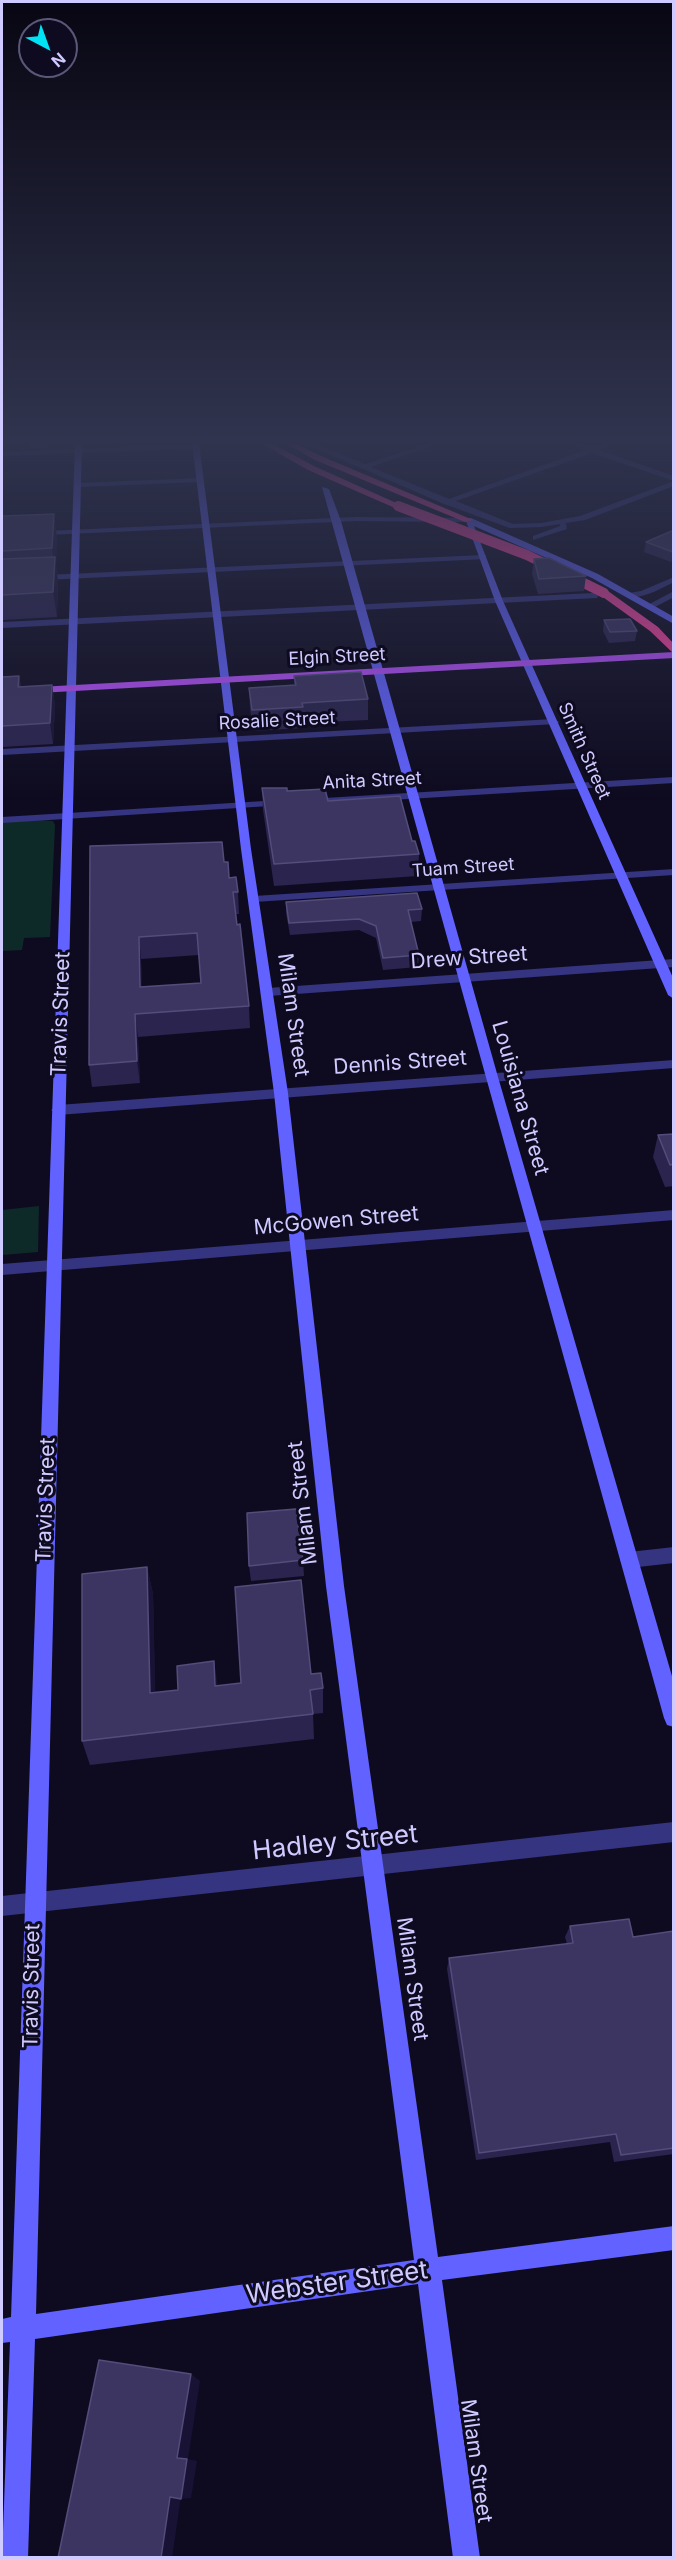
<!DOCTYPE html>
<style>
body{margin:0}
#map{position:relative;width:675px;height:2559px;overflow:hidden;background:#0e0b20;font-family:Inter,sans-serif}
canvas{display:block}
.frame{position:absolute;inset:0;border:3px solid #cfcaff;pointer-events:none}
.north{position:absolute;left:18px;top:18px;width:60px;height:60px;box-sizing:border-box;background:#0e0b20;border:2px solid #5b5779;border-radius:50%;rotate:139deg;font-size:16px;font-weight:700;line-height:24px;text-align:center;color:#cfcaff}
.north::after{content:'';display:block;margin:auto;width:21px;height:27px;background:#00e3f5;clip-path:polygon(50% 0,100% 100%,50% 72%,0 100%)}
</style>
<div id="map">
<canvas width="675" height="2559"></canvas>
<div class="frame"></div>
<div class="north">N</div>
</div>
<script>
const context = document.querySelector('canvas').getContext('2d');
context.lineJoin = 'round';
function paint(path, color) {
  context.fillStyle = color;
  context.fill(path, 'evenodd');
}
function strokePath(path, color, width, dash) {
  context.strokeStyle = color;
  context.lineWidth = width;
  context.lineCap = dash ? 'butt' : 'round';
  context.setLineDash(dash || []);
  context.stroke(path);
}
function drawText(font, color, halo, rows, align = 'center') {
  context.font = font + ' Inter,sans-serif';
  context.lineWidth = 6;
  context.setLineDash([]);
  context.textBaseline = 'middle';
  context.strokeStyle = halo;
  context.fillStyle = color;
  for (const [text, x, y, turn = 0] of rows) {
    context.save();
    context.translate(x, y);
    context.rotate((+turn || 0) * Math.PI / 180);
    context.textAlign = isNaN(turn) ? turn : align;
    if (halo) context.strokeText(text, 0, 0);
    context.fillText(text, 0, 0);
    context.restore();
  }
}
paint(new Path2D(`
 M39 820 53 821 55 825 50 937 24 938 22 950 2 951V822Z
 M39 1206 38 1252 2 1255V1210Z`), '#0e2a28');
paint(new Path2D(`
 M303 443H313L365 464 431 443H440L371 467 449 499 585 450 569 443C577 443 587 448 595 447 602 446 607 443 615 443L599 450 674 476V481L592 453 456 501 513 524V528H510L444 504Z
 M196 444 199 448 2 456V452Z
 M200 478 203 482 77 487 73 485 77 483Z
 M559 520H565L567 529 533 540V536L560 526Z
 M483 555H486V559L2 582V577Z
 M674 577V582C660 589 637 603 623 594L641 591Z
 M674 591V597L651 609 644 607Z
 M594 593 598 596 597 598 2 628V622Z
 M554 719 559 722 557 724 2 755V749Z
 M674 777V783L308 805 303 802 308 799Z
 M281 800 285 801V805L2 823V817Z
 M674 869V875L254 902 248 899 254 896Z
 M674 959V967L268 996 262 992 268 988Z
 M674 1060V1068L58 1115 51 1110 58 1105Z
 M674 1547V1563L629 1568 623 1566 620 1560 623 1554 629 1552Z
 M674 1822V1842L2 1916V1896Z`), '#353481');
paint(new Path2D(`
 M674 481V486L585 520 541 527 510 528 506 526 510 524 541 523 580 516Z
 M356 517 468 518 472 520 468 522 356 521 2 537V533Z
 M674 1210V1220L2 1275V1264Z`), '#353481');
paint(new Path2D(`
 M75 443H82L36 2314 414 2260 326 1586 274 1093 241 849 192 443H199L251 849 288 1093 344 1586 438 2257 674 2226V2250L442 2280 480 2558H453L418 2284 35 2339 28 2558H2L10 2342 2 2343V2319L11 2317Z
 M322 487 329 489 341 521 498 1077 674 1683V1727L667 1725 664 1718Z
 M465 518H471L598 574 674 617V624L592 578 474 526 503 601 674 980V999L668 995 495 601Z`), '#6162ff');
paint(new Path2D(`
 M674 652V658L2 695V689Z`), '#b951ff');
paint(new Path2D(`
 M261 443H271L314 466 403 506 395 508 308 470Z
 M285 443H295L321 456 473 520 465 522 315 460Z
 M600 591H608L658 627 674 644V654L650 631 600 595Z`), '#ff45a3');
strokePath(new Path2D(`
 M398 506 527 555 604 593`), '#ff45a3', 10);
paint(new Path2D(`
 M29 443H47V448L30 449Z
 M2 516 57 537 56 565 58 582 57 617 2 620Z
 M674 530V561L671 562 644 552 646 542Z
 M534 559 586 576 584 591 538 594 532 574Z
 M604 620 637 631 635 641 609 643 603 631Z
 M19 676 21 687 52 685 55 706 53 744 2 747V677Z
 M294 676 368 699V720L303 723V728L253 731 250 708 249 688 294 685Z
 M262 788 287 791 328 801 412 841 419 854 418 876 274 886 263 810Z
 M90 846 224 862 229 878 238 892 239 914H236L249 1006 250 1028 138 1037 140 1083 92 1087 89 1065ZM199 955 201 983 142 987 141 959Z
 M286 902 422 909 421 921 411 922 419 955 418 967 383 970 376 938 359 930 290 935 286 913Z
 M674 1134V1186L665 1187 653 1157 658 1135Z
 M303 1560 304 1576 251 1581 249 1566Z
 M147 1567 153 1594 155 1693 217 1686 311 1674 323 1688V1713L313 1714 314 1739 90 1765 82 1741Z
 M570 1926 633 1937 674 1931V2154L614 2162 610 2142 476 2160 447 1969 449 1958 567 1944 565 1937Z`), '#2a244f');
paint(new Path2D(`
 M54 514 57 537 56 565 58 582 57 617 53 592 54 564 52 548Z
 M673 552H674V561L671 562Z
 M52 685 55 706 53 744 50 723Z
 M139 937 141 959 143 1009 140 987Z
 M135 1014 138 1037 140 1083 137 1061Z
 M147 1567 153 1594 156 1718 150 1693Z
 M214 1661 218 1687 215 1686Z
 M191 2374 200 2381 188 2459 177 2458Z
 M187 2459 197 2461 191 2498 181 2499Z
 M181 2496 172 2558H161L170 2497Z`), '#181234');
const building = new Path2D(`
 M54 514 52 548 2 551V516Z
 M674 530V552H673L646 542Z
 M55 557 53 592 2 595V559Z
 M549 558 586 576 539 579 534 559Z
 M630 619 637 631 610 632 604 620Z
 M361 672 368 699 302 703 303 707 252 710 249 688 296 685 294 676Z
 M19 676 18 687 52 685 50 723 2 726V677Z
 M262 788H287V791L325 789 328 801 400 796 412 841H415L419 854 274 864Z
 M222 842 224 862H228L229 878 236 877 238 892H233L237 925 240 924 249 1006 135 1014 137 1061 89 1065 90 846ZM197 933 201 983 140 987 139 937Z
 M417 893 422 909 408 910 419 955 383 958 376 926 359 919 289 923 286 902Z
 M674 1134V1164L670 1165 658 1135Z
 M296 1509 303 1560 249 1566 247 1513Z
 M147 1567 150 1693 178 1690 177 1666 214 1661 215 1686 241 1683 235 1587 301 1580 311 1674 321 1673 323 1688 310 1690 313 1714 82 1741V1574Z
 M629 1919 633 1937 674 1931V2148L621 2155 616 2134 479 2153 449 1958 573 1943 570 1926Z
 M99 2360 191 2374 177 2458 187 2459 181 2499 170 2497 161 2558H58Z`);
paint(building, '#3c3562');
strokePath(building, '#534d7b', 1.5);
const sky = context.createLinearGradient(0, 0, 0, 801);
sky.addColorStop(0, '#080612');
sky.addColorStop(0.55, '#30344e');
sky.addColorStop(1, '#30344e00');
context.fillStyle = sky;
context.fillRect(0, 0, 675, 801);
drawText('18px', '#cfcaff', '#0e0b20', [
 ["Elgin Street",337,657,-3],
 ["Rosalie Street",277,721,-3],
 ["Smith Street",584,751,66],
 ["Anita Street",372,781,-3],
 ["Tuam Street",463,868,-4]
]);
drawText('21px', '#cfcaff', '#0e0b20', [
 ["Drew Street",469,958,-4],
 ["Travis Street",61,1014,-88],
 ["Milam Street",293,1015,82],
 ["Dennis Street",400,1063,-4],
 ["Louisiana Street",520,1098,74],
 ["McGowen Street",336,1221,-5],
 ["Travis Street",46,1500,-88],
 ["Milam Street",303,1503,-97],
 ["Milam Street",412,1979,82],
 ["Travis Street",32,1986,-89],
 ["Milam Street",476,2461,82]
]);
drawText('26px', '#cfcaff', '#0e0b20', [
 ["Hadley Street",335,1843,-6],
 ["Webster Street",337,2283,-8]
]);
</script>
